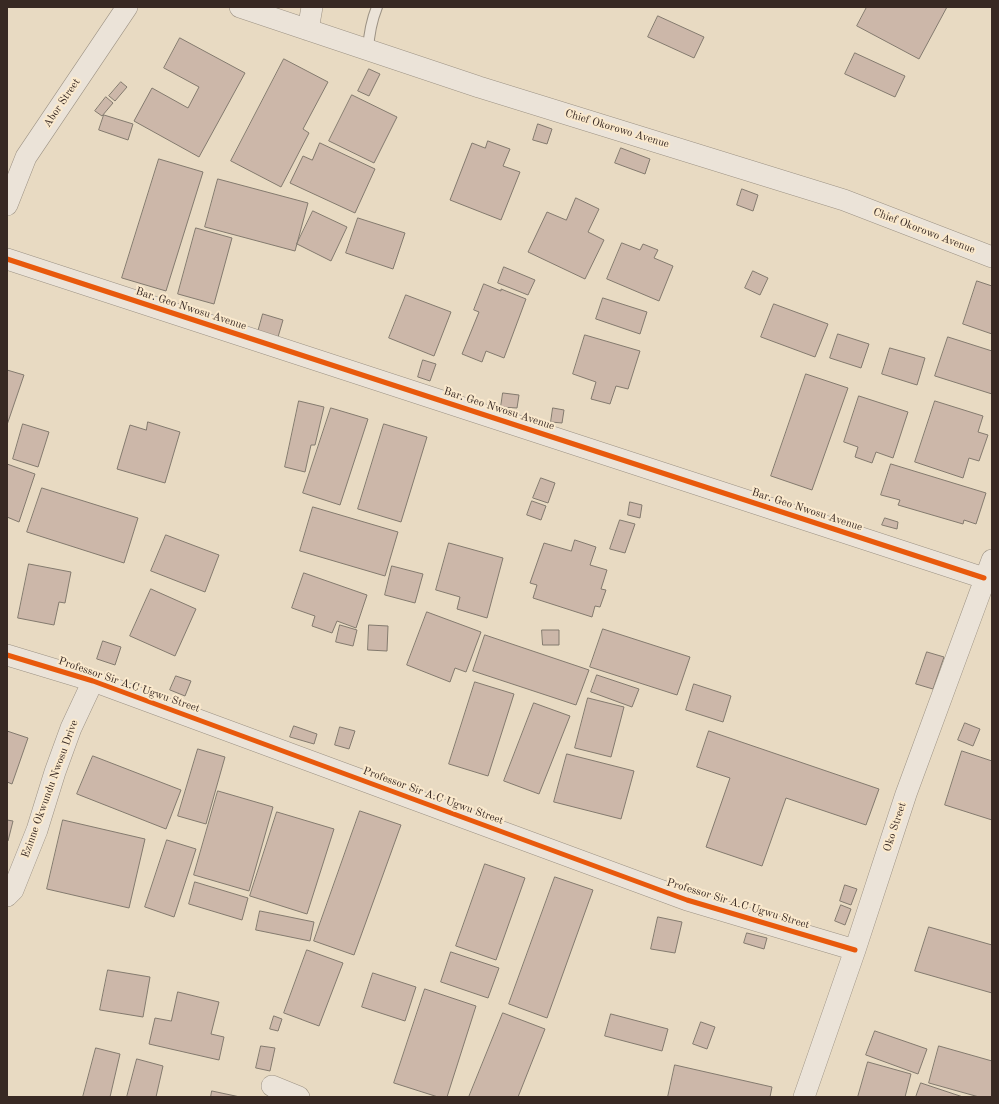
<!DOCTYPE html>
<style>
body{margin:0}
#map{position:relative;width:999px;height:1104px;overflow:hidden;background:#e8dac2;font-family:"Old Standard TT",serif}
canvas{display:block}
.frame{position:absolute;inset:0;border:8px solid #382923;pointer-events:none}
</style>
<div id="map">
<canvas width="999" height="1104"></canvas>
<div class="frame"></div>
</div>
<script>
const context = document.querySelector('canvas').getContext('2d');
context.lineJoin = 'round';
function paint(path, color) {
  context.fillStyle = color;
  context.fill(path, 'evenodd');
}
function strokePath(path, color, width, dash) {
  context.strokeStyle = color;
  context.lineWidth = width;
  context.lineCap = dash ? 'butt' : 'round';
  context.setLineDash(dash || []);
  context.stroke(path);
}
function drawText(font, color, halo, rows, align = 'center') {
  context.font = font + ' "Old Standard TT",serif';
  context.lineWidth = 4;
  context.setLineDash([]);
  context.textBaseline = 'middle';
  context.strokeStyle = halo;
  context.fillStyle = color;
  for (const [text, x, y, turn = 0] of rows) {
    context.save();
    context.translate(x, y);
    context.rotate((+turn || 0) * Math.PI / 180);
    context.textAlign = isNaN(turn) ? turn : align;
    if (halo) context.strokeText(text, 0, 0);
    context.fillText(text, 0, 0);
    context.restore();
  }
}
const building = new Path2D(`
 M867 7H947L919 59 857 26Z
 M658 16 704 37 694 58 648 37Z
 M180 38 245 73 199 157 134 121 152 88 188 108 199 87 164 68Z
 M855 53 905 76 895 97 845 74Z
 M284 59 328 82 303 129 309 133 281 187 231 161Z
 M369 69 380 74 369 96 358 91Z
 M121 82 127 87 115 101 109 96Z
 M352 95 397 117 374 163 329 141Z
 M106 97 113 103 102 116 95 111Z
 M104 115 133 124 128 140 99 130Z
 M538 124 552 129 547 144 533 140Z
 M488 141 510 149 503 166 520 172 501 220 450 200 472 143 485 148Z
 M320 143 375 169 355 213 290 183 303 156 312 160Z
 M621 148 650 159 645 174 615 163Z
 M159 159 203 172 166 291 122 278Z
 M218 179 308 203 295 251 205 227Z
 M742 189 758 195 753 211 737 205Z
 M576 198 599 209 588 232 604 240 585 279 528 252 547 212 566 220Z
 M313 211 347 227 331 261 297 244Z
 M358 218 405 233 393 269 346 253Z
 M196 228 232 238 214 304 178 294Z
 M622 243 640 250 643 244 658 250 654 258 673 266 659 301 607 279Z
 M504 267 535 280 528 295 498 283Z
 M753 271 768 278 760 295 745 288Z
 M977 281 992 286V334L963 324Z
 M484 284 501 291V289L526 299 504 358 486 351 482 362 462 354 479 312 474 310Z
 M406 295 451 312 434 356 389 338Z
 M603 298 647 312 640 334 596 319Z
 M774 304 828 324 815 357 761 337Z
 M263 314 283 320 278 337 258 332Z
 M838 334 869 344 861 368 830 358Z
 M585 335 640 351 628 389 616 386 610 404 591 399 596 382 573 374Z
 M948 337 992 351V394L935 376Z
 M890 348 925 358 917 385 882 374Z
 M423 360 436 364 430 381 418 377Z
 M7 370 24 375 7 425Z
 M806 374 848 388 812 490 771 476Z
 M503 393 519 395 517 408 501 407Z
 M859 396 908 412 893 458 876 452 872 463 855 457 858 447 844 442Z
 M299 401 324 407 315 445H311L305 472 285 467Z
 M935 401 983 416 978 432 988 435 979 461 969 458 963 478 915 462Z
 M331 408 368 419 340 505 303 493Z
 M553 408 564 410 562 423 551 422Z
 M148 422 180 432 165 483 117 469 130 425 146 430Z
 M23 424 49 432 38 467 13 459Z
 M384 424 427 437 401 522 358 509Z
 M7 464 35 474 19 522 7 517Z
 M891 464 986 493 976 524 964 520 963 524 898 505 900 500 881 495Z
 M541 478 555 483 548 503 533 498Z
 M42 488 138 518 124 563 27 532Z
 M532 501 546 506 541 520 527 515Z
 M630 502 642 505 640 518 628 515Z
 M313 507 398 532 385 576 300 551Z
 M885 518 898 522 897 529 882 525Z
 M620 520 635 524 625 553 610 549Z
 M166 535 219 555 205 592 151 571Z
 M575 540 596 547 590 565 607 570 601 589 606 590 600 607 595 606 592 617 533 598 537 585 530 583 544 543 571 551Z
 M449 543 503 558 487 618 457 609 460 597 436 590Z
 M29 564 71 572 65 603 59 602 54 625 18 618Z
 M392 566 423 574 415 603 385 595Z
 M304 573 367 595 356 628 337 621 332 633 312 626 315 616 292 608Z
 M151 589 196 609 175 656 130 636Z
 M427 612 481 632 466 672 455 668 450 682 407 665Z
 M340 625 357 630 353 646 336 642Z
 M369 625 388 626 387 651 368 650Z
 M603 629 690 657 677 695 590 667Z
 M542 630H559V645H543Z
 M485 635 589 670 576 705 473 671Z
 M103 641 121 647 115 665 97 659Z
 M927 652 944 657 933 689 916 684Z
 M597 675 639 689 632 707 591 692Z
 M176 676 191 681 185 696 170 690Z
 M475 682 514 694 488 776 449 764Z
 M694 684 731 696 723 722 686 710Z
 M588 698 624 707 611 757 575 748Z
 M534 703 570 716 539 794 504 781Z
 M965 723 980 729 973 746 958 740Z
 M294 726 317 734 314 744 290 737Z
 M340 727 355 731 349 749 335 745Z
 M7 731 28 738 12 784 7 782Z
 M709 731 879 789 866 825 786 798 762 866 706 847 730 778 697 767Z
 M198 749 225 757 206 824 178 816Z
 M962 751 992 761V820L945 805Z
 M567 754 634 771 621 819 554 802Z
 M93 756 181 790 166 829 77 794Z
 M218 791 273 807 249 891 194 875Z
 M360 811 401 825 354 955 314 941Z
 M277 812 334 829 307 914 250 896Z
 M7 820 13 821 8 841H7Z
 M63 820 145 839 129 908 47 889Z
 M167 840 196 849 174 917 145 907Z
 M485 864 525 878 496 960 456 946Z
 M555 877 593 890 547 1018 509 1004Z
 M195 882 248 898 242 920 189 904Z
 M845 885 857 889 851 905 840 901Z
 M841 905 851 909 845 925 835 921Z
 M260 911 314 922 310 941 256 930Z
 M658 917 682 922 675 953 651 949Z
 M929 927 992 945V993L915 971Z
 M747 933 767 938 764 949 744 943Z
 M307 950 343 963 319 1026 284 1013Z
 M451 952 499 968 488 998 441 982Z
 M108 970 150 977 143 1017 100 1010Z
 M373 973 416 987 405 1021 362 1007Z
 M425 989 476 1006 447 1097H438L394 1083Z
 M178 992 219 1002 211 1034 224 1037 219 1060 149 1044 155 1018 171 1021Z
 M503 1013 545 1029 518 1097H469Z
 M611 1014 668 1029 662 1051 605 1036Z
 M274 1016 282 1019 278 1031 270 1029Z
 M701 1022 715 1027 707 1049 693 1044Z
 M875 1031 927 1049 918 1074 866 1055Z
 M261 1046 275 1048 270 1071 256 1068Z
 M939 1046 992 1061V1097H979L929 1083Z
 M96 1048 120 1054 110 1097H83Z
 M137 1059 163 1066 156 1097H127Z
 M868 1062 911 1074 905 1097H858Z
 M675 1065 772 1087 770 1097H668Z
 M921 1083 963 1097H916Z
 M212 1091 240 1097H211Z`);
paint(building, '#ccb7a9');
strokePath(building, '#837a6e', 1);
const service = new Path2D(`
 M368 50C369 33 371 22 377 7`);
const minor = new Path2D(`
 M240 7 479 87 844 200 992 257
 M308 30 312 7
 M7 205 26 157 127 7
 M7 259 984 578
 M7 655 93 681 687 900 855 950
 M7 896 13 890 37 830 55 772 71 728 93 681
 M272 1086 299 1097
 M804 1097 855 950 906 794 992 560`);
strokePath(service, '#9c9284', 12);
strokePath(minor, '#9c9284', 22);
strokePath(service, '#ebe3d8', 10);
strokePath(minor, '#ebe3d8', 21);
strokePath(new Path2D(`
 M7 259 984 578
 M7 655 93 681 687 900 855 950`), '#e8590c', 5);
drawText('11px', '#382923', '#fae9cd', [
 ["Abor Street",62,103,-56],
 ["Chief Okorowo Avenue",617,129,17],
 ["Chief Okorowo Avenue",924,231,21],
 ["Bar. Geo Nwosu Avenue",191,309,18],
 ["Bar. Geo Nwosu Avenue",499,409,18],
 ["Bar. Geo Nwosu Avenue",807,510,18],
 ["Professor Sir A.C Ugwu Street",129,685,19],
 ["Ezinne Okwundu Nwosu Drive",50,789,-70],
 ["Professor Sir A.C Ugwu Street",433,796,20],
 ["Oko Street",895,827,-72],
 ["Professor Sir A.C Ugwu Street",738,904,17]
]);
</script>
